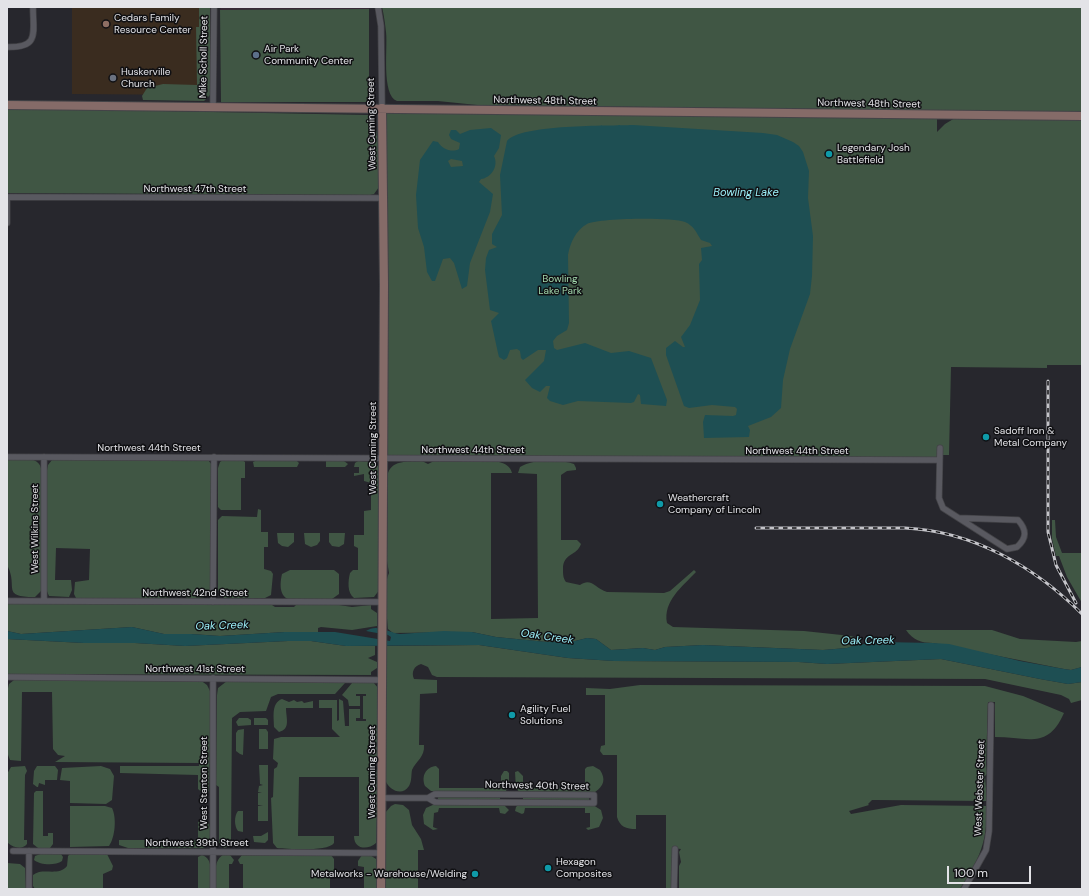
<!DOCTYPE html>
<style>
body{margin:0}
#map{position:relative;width:1089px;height:896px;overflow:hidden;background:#27272d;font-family:"DM Sans",sans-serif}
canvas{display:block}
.frame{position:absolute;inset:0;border:8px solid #e3e3e7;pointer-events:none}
.scale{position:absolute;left:947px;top:866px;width:84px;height:18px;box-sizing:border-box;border:2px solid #e3e3e7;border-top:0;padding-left:5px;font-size:12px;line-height:14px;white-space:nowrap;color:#e3e3e7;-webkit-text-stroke:3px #101013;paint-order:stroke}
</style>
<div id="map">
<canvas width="1089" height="896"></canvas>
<div class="frame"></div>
<div class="scale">100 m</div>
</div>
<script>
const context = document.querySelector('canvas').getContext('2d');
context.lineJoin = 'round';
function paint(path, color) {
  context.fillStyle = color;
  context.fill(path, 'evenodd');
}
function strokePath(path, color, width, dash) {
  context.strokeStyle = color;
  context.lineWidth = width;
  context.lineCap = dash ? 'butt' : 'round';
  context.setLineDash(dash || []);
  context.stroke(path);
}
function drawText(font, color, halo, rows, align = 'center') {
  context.font = font + ' "DM Sans",sans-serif';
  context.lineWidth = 3;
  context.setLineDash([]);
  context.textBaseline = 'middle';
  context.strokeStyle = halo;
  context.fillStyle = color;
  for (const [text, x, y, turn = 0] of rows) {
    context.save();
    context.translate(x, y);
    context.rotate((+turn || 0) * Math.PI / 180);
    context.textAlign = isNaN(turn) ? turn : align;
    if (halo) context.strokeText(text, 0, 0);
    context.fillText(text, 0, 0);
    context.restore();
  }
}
paint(new Path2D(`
 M72 7H205V95L72 94Z`), '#3a2c1f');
paint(new Path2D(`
 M221 7H369V9L220 10Z`), '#372936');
paint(new Path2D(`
 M199 7H210V95L204 101 143 100 142 96 147 88 163 84 197 85 196 27H199Z
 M382 7H1082V112L477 105 438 101H397C381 95 388 47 386 32 385 24 384 15 382 7Z
 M369 9V102H221L220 10Z
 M7 108 369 115C382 128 378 168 379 187L374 194 370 195 7 193Z
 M382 108 937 114V132L945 124 955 118 1082 119V365H1047V368L951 367 949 455H943V446H940L939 460 383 459Z
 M7 459C18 459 38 455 41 468L42 590 35 597C0 597 19 587 7 565Z
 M52 460H208L212 465 211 591 209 596C201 599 188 600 182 595L181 591H176L173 596 166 598H76L74 594 75 582 89 580 90 549 56 548 55 580H71L72 590 69 597 49 596 46 589V475L48 465Z
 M223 460H242L245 462V478H241V510H221L218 507V468L220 462Z
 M257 460H296L299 463 297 467H254L253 462Z
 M326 460 344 461 348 464 345 467H326Z
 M358 461 374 462 380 468V589L374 597 354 598C347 593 348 581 350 573L353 570H358V548L354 546V535H364V511L371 510V483L364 481V474L354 476V473H359V467H354L355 463Z
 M422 461 428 464 434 461 499 462C506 464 510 466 512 473H491V619L538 618 537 474 518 473 520 467C533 459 560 459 574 464L576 468V470L567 471 561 475V540H577L581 544C577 556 563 553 563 569 563 574 563 578 566 582L580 585C591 577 595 588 607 592L664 593 670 591 694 570 696 572C682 587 663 601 667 623L673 627 804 631 851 636 860 639 862 644 847 648 823 650 703 645 665 647 655 650 643 648 611 650 596 639 587 638 575 641 547 642 496 637 472 632 393 633 388 629C387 615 383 585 389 573L387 561 388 473C393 459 410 462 422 461Z
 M258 509 261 510V532H268V547H264V569L271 571 273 574 271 595 265 598H224L218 590V520L222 516 257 517Z
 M1052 520H1055L1056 537 1062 553H1082V603L1067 577 1059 556H1056L1052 539Z
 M277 533H294V542L288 547 282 546 278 543Z
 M304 533H320V541L317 545 311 547 305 544Z
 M329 533H345L344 544 339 547 332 546 329 542Z
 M290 570H334L339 574V594L332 599H288C279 595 280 583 282 574Z
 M7 603 272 605 275 607H294L296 605H339L352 607 371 605V609L377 613V626L352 630 321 627 318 628V632H285L220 636 191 634H164L132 627 21 634 7 631Z
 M906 630H992L1020 639 1076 642 1082 641V667L1071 670 1064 669 933 643C921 643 913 640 906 630Z
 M7 639 84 643H135L185 646 288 641H311L346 646H375V655L368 658 377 662V668L371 672V675L7 674Z
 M479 645 568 658 614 661 799 662 827 664 941 659 1040 679 1068 684 1082 682V700L1071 703 1069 699 1061 695 985 679 437 677 432 675 428 667 421 664C414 666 411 672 414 679L437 680V693L420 694 419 745H424C425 757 416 761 412 770 411 775 412 781 409 786 402 797 389 790 385 780L387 646Z
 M14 680H200L207 685 211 693 209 791 207 794H204L198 789V775L120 773V766H199V763L55 762 65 756 58 755 53 749 52 692H22L21 761 10 760 7 752 8 688 9 684Z
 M227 681H343L345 683 335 694H278L271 697 266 711 240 712 232 718 231 839 227 847 224 848 219 843V787L216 785 217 695 218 688Z
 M373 682 379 689 378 758 372 763V766L376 769 378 773 376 843C368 850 354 850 354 836H359V777H299L298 836H334V843C328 852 288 849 277 848L273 843 271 798 273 797 274 769 277 767 278 763 273 759 274 739 281 737H340L332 729V708H319V700H337V721L339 720V699L343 701 345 726H349V709H360V718H356V721H366V719H363V696H366V694H356V696H360V706H349L348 700 342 695 352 683Z
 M640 685 985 686 1023 696 1064 713C1048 750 1027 737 995 737V702H988L986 764 987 774 985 776 987 801 876 800H872L868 804 869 805 849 811 851 814 901 805 987 806C987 843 980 858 960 889H679V866L681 862 679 852 681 849 673 848 671 889H666V815H636V829C626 829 620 827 617 817V755H603L600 751 601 746 605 745V695H586V688L610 689Z
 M282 699 289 702 294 700 297 702 302 701 304 703 313 701V708H286C286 718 291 729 279 732L274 727C274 717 271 703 282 699Z
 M239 718H248L251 720V725L238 726 236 722Z
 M254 718H266L268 720V725H254Z
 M244 729 243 755 240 754 236 751V733L238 730Z
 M259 729H266L268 732V749H259Z
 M259 765H268V821H258V806H263L258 805V793L262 792H258L259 786 263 785 260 784Z
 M25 766 27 771 25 775 24 840H27V844C22 850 14 848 8 843L7 839V774L11 767Z
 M37 766H55L58 770 57 780H45V785L39 783 38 787H37L33 784 34 771Z
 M101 766 110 769 114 776 112 800 106 804 70 803V781L60 780 62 768Z
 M436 766 439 769V788H499V786H501V776L504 771H507L509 773V787L505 792 431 791 425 786C421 776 426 767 436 766Z
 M593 766 600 770C606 779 604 786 595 792H520L516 789 515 772 518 771 523 776V786H525V788L585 789V769L587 767Z
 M36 791H43V836H48V833H53V844L50 848H38L33 844 34 793Z
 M438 796H500V800H438Z
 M523 796H589V801L523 800Z
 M395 804 403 805 409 810 412 825 421 839 424 850H418V889H385V813L391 806Z
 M435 804H503L509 810 505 814 500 813 499 808H439L438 812 434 813 433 827 438 829 433 830 424 824 423 815 426 808Z
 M519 804 593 805 601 810 603 818 599 827 588 830 586 828 590 827V813H585V808H525L524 813 522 814 515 811 516 807Z
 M70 806H105L112 808C117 818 115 838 109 846L70 847Z
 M238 811H243V832L238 831C234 826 234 816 238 811Z
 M202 819 208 821 211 831 209 843 204 848H128L119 845V840H198V822Z
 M268 832V840L265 843 254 842 253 836H261Z
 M43 853 61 854 63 857 62 861C55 866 40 865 34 860L35 856Z
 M70 854H107L113 866 112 870 103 874V889H35L33 886V875C43 867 58 877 67 866L68 856Z
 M225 854 230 855 234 860 232 864H229V889H216C216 877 212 859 225 854Z
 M202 855C215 859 210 879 210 889H198V857Z
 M242 855H331L334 859V877H330V889H243V864H240L238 860Z
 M362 855H370L376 859 378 889H364V867L358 866V861Z
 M7 863 20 864 25 868 26 889H7Z`), '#405644');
paint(new Path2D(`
 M633 125 763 133 777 135 793 142 799 146 803 152 809 171 808 198 813 236 812 276 810 294 790 349 783 380 781 408 771 417 748 426 750 430 749 437 704 438 703 422 705 415 733 416 736 415 737 409 735 407 712 405 689 408 684 406 666 355V348L675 341 683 347H685L681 337 690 325 700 300 699 264 702 260 701 248 712 246 710 243 701 240C696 232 694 226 685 222 672 217 599 218 587 224 576 230 570 243 568 255L569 323 567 330 557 336 553 341 554 348 557 350 585 343 611 353 629 351 651 358 667 400 666 406 641 404 640 395 638 394 634 402 631 403 578 401 563 405 550 401 547 398 550 386H546L540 392 532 388 525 380 544 361 546 350H538L523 360 521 358 520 351 517 349 510 350 507 358 504 360 499 357 498 353 491 321 499 313 490 310 485 270 486 258 489 250 497 247 492 244V234L502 215 500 175 507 141C520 124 610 126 633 125Z
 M491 128 501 135 499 148 494 156C499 166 491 178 481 179L479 182 493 194 490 212 470 263 467 286 462 289 454 263 450 258 443 259 435 281H432L427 272 424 247 418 228 416 195 420 160 433 141 438 142C442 149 452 153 459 149L460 143 451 139 449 135 451 130H456L460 134 470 130ZM451 159 462 161 463 166 451 167 448 161Z
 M132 627 164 634H191L220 636 285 632H335L390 641 391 637 388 635 366 631C377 623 389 633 400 634L444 631 472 632 496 637 547 642 575 641 587 638 596 639 611 650 643 648 655 650 665 647 703 645 823 650 847 648 855 645 882 642 933 643 949 644 1020 661 1064 669 1071 670 1082 667V682L1068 684 1040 679 941 659 827 664 799 662 614 661 568 658 479 645 346 646 311 641H288L185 646 135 643H84L7 639V631L21 634Z`), '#1e4f53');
const street = new Path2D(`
 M378 7 381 26 382 108
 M7 47C40 48 33 33 33 7
 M213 106 214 7
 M7 197 383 198
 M7 223V197
 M940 448 939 498 943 508 1007 549 1017 547C1027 538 1027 530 1018 520L959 518
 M7 457 939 460
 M44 457V601
 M7 601 383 602
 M213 602 214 457
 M7 677 382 680
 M382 798H428L435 802 594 803V795L435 794 428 798
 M13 851 381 853
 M29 889V851
 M213 889V678
 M674 889 675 849
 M964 889 986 850 989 831 991 705`);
const secondary = new Path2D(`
 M7 105 1082 116
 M381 889 384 285 382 108`);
strokePath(street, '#434347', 7);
strokePath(secondary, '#434347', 10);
strokePath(street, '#595960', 5.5);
strokePath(secondary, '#856b68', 8);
const rail = new Path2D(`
 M1048 381V532L1056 565 1076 603
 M756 528H905C973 531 1035 567 1082 614`);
strokePath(rail, '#c4c4c9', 3);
strokePath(rail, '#101013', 1.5, [4.5]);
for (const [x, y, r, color] of [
 [106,24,4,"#8d6e63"],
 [256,55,4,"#5c6f8a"],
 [113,78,4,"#6b7280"],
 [829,154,4,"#0f9aa8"],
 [986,437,4,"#0f9aa8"],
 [660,504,4,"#0f9aa8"],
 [512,715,4,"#0f9aa8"],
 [548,868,4,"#0f9aa8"],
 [475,874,4,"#0f9aa8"]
]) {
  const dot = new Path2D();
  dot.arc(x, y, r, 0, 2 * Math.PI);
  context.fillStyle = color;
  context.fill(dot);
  strokePath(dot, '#101013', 1.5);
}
drawText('10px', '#e3e3e7', '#101013', [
 ["Cedars Family",114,18],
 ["Resource Center",114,30],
 ["Air Park",264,49],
 ["Community Center",264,61],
 ["Huskerville",121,72],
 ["Church",121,84],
 ["Legendary Josh",837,148],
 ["Battlefield",837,160],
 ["Sadoff Iron &",994,431],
 ["Metal Company",994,443],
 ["Weathercraft",668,498],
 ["Company of Lincoln",668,510],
 ["Agility Fuel",520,709],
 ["Solutions",520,721],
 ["Hexagon",556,862],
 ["Composites",556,874],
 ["Metalworks - Warehouse/Welding",467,874,"right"]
], 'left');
drawText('10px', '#e3e3e7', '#101013', [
 ["Mike Scholl Street",204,57,-89],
 ["Northwest 48th Street",545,101,1],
 ["Northwest 48th Street",869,104,1],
 ["West Cuming Street",372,124,-91],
 ["Northwest 47th Street",195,189],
 ["Northwest 44th Street",149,448],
 ["West Cuming Street",373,448,-90],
 ["Northwest 44th Street",473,450],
 ["Northwest 44th Street",797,451],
 ["West Wilkins Street",35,529,-90],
 ["Northwest 42nd Street",195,593],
 ["Northwest 41st Street",195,669],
 ["West Cuming Street",372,772,-90],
 ["West Stanton Street",204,783,-90],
 ["Northwest 40th Street",537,786,1],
 ["West Webster Street",980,788,-88],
 ["Northwest 39th Street",197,843]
]);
drawText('10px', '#a2d7ac', '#101013', [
 ["Bowling",560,279],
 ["Lake Park",560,291]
]);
drawText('italic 11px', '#9cf0f9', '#101013', [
 ["Bowling Lake",746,193],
 ["Oak Creek",222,626,-2],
 ["Oak Creek",547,637,8],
 ["Oak Creek",868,641,-1]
]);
</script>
